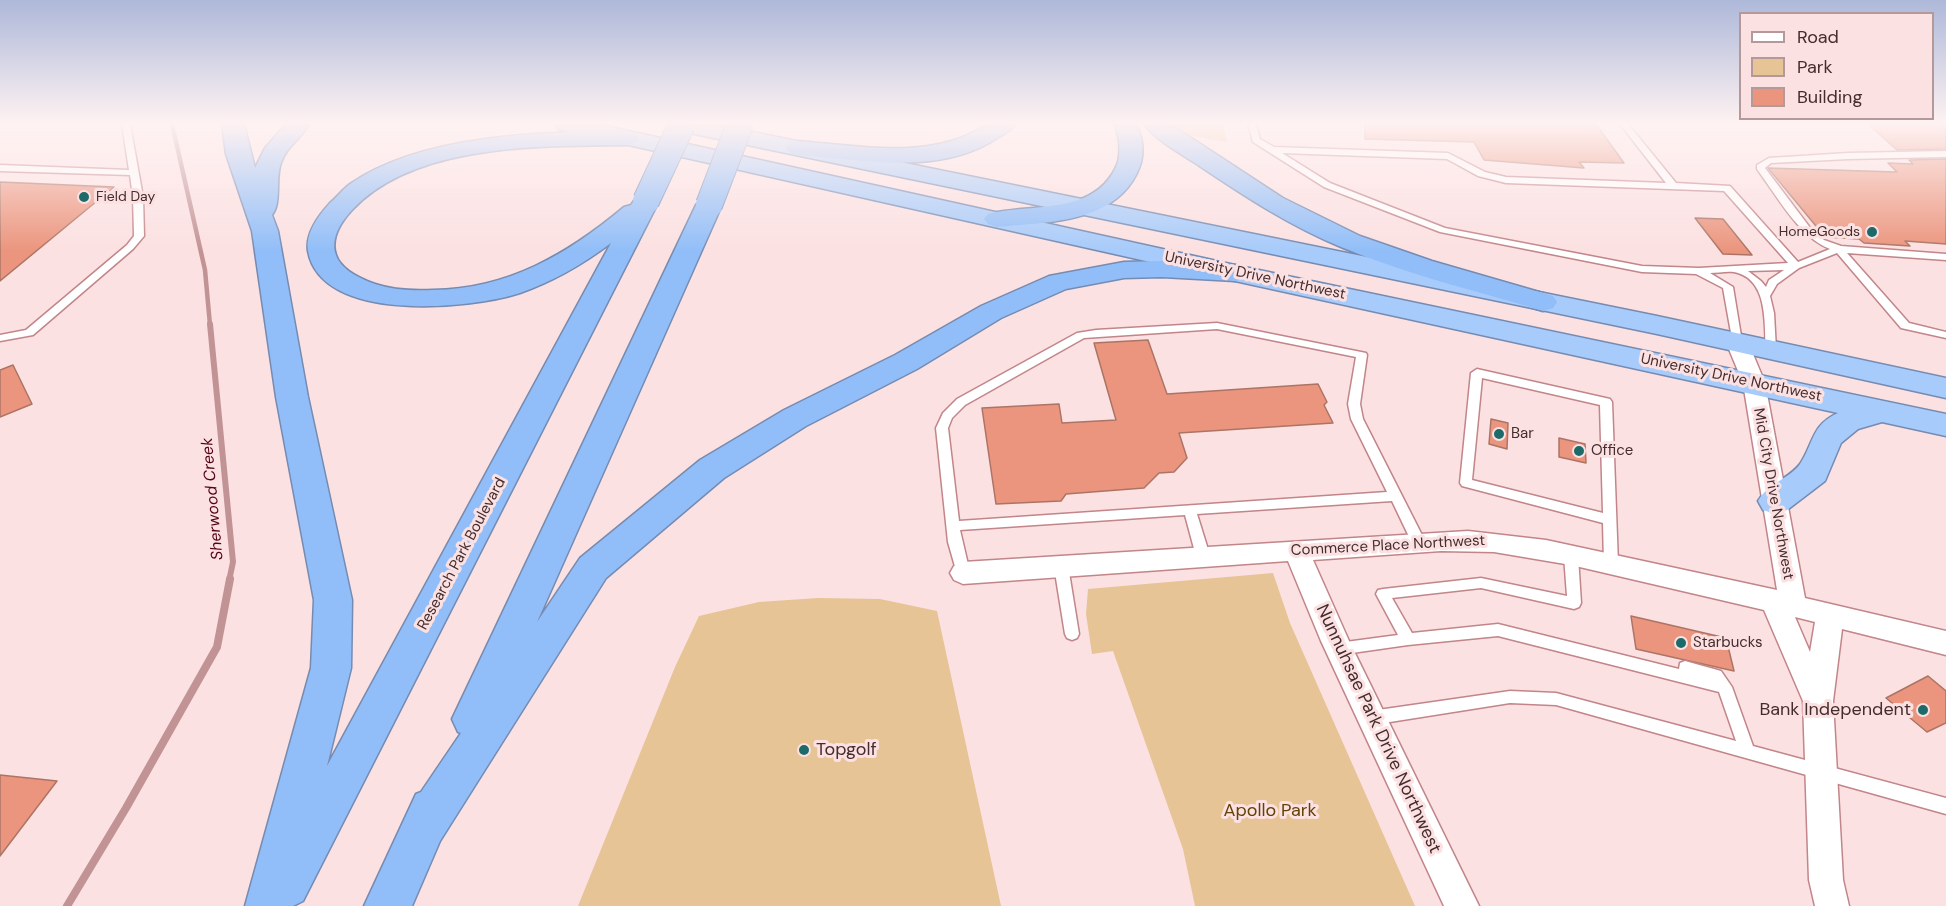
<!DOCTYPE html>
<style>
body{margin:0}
#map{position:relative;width:1946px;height:906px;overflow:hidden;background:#fce1e2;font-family:"DM Sans",sans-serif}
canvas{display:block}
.legend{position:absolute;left:1739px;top:12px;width:195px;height:108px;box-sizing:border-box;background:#fce1e2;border:2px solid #b3999a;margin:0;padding:8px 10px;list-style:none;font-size:18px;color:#452c2d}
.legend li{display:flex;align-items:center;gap:12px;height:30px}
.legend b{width:30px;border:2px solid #b3999a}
</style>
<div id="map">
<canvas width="1946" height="906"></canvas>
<ul class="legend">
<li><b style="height:8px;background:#fff"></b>Road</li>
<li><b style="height:16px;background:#e6c495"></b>Park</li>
<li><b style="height:16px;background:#eb957e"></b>Building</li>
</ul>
</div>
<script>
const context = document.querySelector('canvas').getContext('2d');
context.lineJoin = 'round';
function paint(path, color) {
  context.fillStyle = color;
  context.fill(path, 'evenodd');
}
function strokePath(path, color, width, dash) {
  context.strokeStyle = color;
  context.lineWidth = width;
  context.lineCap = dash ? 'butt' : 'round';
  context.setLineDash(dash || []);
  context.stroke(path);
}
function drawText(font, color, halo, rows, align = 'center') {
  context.font = font + ' "DM Sans",sans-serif';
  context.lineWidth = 6;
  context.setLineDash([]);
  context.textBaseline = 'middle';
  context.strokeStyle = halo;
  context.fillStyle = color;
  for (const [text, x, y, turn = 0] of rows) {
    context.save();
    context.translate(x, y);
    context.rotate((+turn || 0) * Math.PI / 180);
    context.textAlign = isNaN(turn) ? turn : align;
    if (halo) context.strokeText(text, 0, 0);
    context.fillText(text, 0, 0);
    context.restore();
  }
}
paint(new Path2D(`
 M1174 124H1223L1227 142 1192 136Z
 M1273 573 1290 623 1415 906H1195L1183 849 1113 651 1092 654 1086 614 1088 589Z
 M818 598 880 599 937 611 1001 906H578L675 667 699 616 759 602Z`), '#e6c495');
strokePath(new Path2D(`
 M172 124 205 270 210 325`), '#c29395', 4.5);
strokePath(new Path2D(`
 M210 324 233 562 229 581`), '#c29395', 6);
strokePath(new Path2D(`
 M67 906 126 808 217 647 230 579`), '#c29395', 8);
const building = new Path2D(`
 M1365 124H1596L1624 163 1579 162 1584 168 1484 160 1474 142 1365 139Z
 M1868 124H1946V149L1897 150Z
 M1946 159V244L1905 241 1910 246 1864 243 1859 239 1825 237 1768 168 1897 172 1888 163 1913 164 1909 160Z
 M0 182 114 187 0 281Z
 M1695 218 1723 219 1752 255 1723 254Z
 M1148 340 1167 394 1318 384 1327 402 1324 405 1333 423 1179 433 1187 458 1174 472 1159 473 1144 488 1066 494 1061 501 996 504 982 408 1059 404 1062 423 1116 420 1094 343Z
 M13 365 32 404 0 417V370Z
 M1491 419 1508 423 1507 449 1489 444Z
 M1559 438 1585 444 1586 463 1559 457Z
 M1631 616 1726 638 1734 671 1636 649Z
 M1928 676 1946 691V723L1927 732 1886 698Z
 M0 775 57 781 0 856Z`);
paint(building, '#eb957e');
strokePath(building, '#ac7465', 1.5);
const service = new Path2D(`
 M122 124H130L143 197 144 236 133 249 33 335 0 341V335L26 330 127 245 134 236 133 197 130 175 0 171V165L129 170Z
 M1248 124H1256L1260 139 1274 147 1448 153 1485 172 1506 177 1666 183 1620 124H1628L1676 183 1730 186 1798 262 1830 249C1799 237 1777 196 1757 169V165L1769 158 1848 153 1946 151V157L1848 159 1771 163 1765 168 1811 229 1824 240 1841 246 1946 254V260L1847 253 1909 323 1946 332V338L1901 328 1837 253 1799 268 1777 284 1770 296 1774 313 1776 350 1771 353 1766 350C1764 324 1769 279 1734 272 1727 271 1717 273 1710 273L1733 287 1742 342 1741 344H1733L1723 288 1696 274 1642 272 1440 232 1324 187 1253 142ZM1282 153 1447 159 1478 176 1506 183 1724 191 1788 263 1699 268 1642 266 1445 228 1330 183ZM1784 270 1769 280 1766 287 1761 281 1748 271Z
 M1217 323 1366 353 1367 355 1360 404 1363 419 1426 543 1424 547H1414L1392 501 1197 514 1210 556 1208 560H1198L1196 556 1185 515 960 530 970 573 968 577 963 578 958 577 948 542 936 428 943 413 957 399 1077 333 1096 330ZM1217 329 1356 357 1348 404 1351 419 1387 492 959 521 948 428 952 418 965 405 1084 338Z
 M1477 369 1610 399 1612 402 1618 564 1616 568 1611 569 1606 568 1604 564 1603 523 1462 486 1460 483 1471 373ZM1482 378 1600 405 1603 513 1472 480Z
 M1571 551 1576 552 1578 556 1581 603 1579 607 1574 609 1481 588 1392 598 1412 633 1498 624 1679 669 1680 663 1685 661 1721 671 1732 687 1753 746 1946 798V814L1556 705 1510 703 1371 725 1366 723 1363 718 1366 713 1371 711 1510 691 1556 693 1736 741 1719 692 1498 636 1408 645 1338 655 1333 653 1331 649 1333 645 1338 643 1398 635 1376 594 1378 590 1383 589 1481 578 1567 596 1564 556 1566 552Z
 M1061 561 1066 562 1068 566 1079 634 1077 638 1072 640 1067 638 1065 634 1054 566 1056 562Z`);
const minor = new Path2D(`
 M1737 335 1745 337 1748 342 1765 383 1805 598 1946 631V655L1842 629 1833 701 1843 880 1849 906H1815L1809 880 1803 701 1764 610 1571 565 1494 552 1441 551 1313 560 1349 641 1479 906H1444L1321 641 1288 561 963 584 954 580 950 573 954 566 963 562 1468 531 1546 540 1777 590 1743 383 1726 342 1729 337ZM1795 617 1815 622 1810 652Z`);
const trunk = new Path2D(`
 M555 124H597L1235 265 1946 414V436L1882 422 1858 429 1841 443 1825 481 1787 510 1775 514 1763 510 1758 501C1767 484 1789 479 1800 464 1814 443 1811 425 1838 413L1235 281 566 131 558 129Z
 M669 124H713L1657 316 1946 378V398L1657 334 680 131 672 129Z`);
const motorway = new Path2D(`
 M222 124H244L255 168 265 148 286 124H310C301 138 286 147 281 163 275 178 282 203 272 215L278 231 308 397 352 600 351 668 327 766 611 243C583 264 554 281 520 293 471 309 321 324 308 251 305 233 319 215 330 203 337 197 343 189 350 184 422 134 542 132 627 131L635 133 639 138 635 143 627 145C542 146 414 143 352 210 341 222 330 238 336 255 341 270 361 279 375 284 393 290 414 291 433 290 508 289 568 254 624 207L631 205 637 196 646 193 655 196 659 201 303 901 293 906H245L311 668 314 600 276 397 252 231 226 154Z
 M988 124H1015C1011 131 1004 134 997 138 941 176 862 160 798 155L790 153 786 148 790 143 798 141C862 146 932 161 988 124Z
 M1114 124H1136C1144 140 1145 157 1137 173 1112 224 1046 222 997 227L988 224 984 219 988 214C1030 203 1091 216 1115 169 1122 156 1120 138 1114 124Z
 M1144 124H1170L1283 198 1360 236 1432 261 1553 296 1557 302 1553 308 1543 311 1533 308C1469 289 1403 273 1341 247 1290 226 1244 196 1198 165 1183 155 1154 139 1144 124Z
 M709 197 718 200 722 205 537 622 580 558 700 460 784 410 895 355 981 306 1049 276 1124 262 1162 261 1235 265 1245 267 1249 273 1245 279 1235 281 1162 277 1124 278 1066 289 1001 318 917 369 806 426 724 478 606 578 440 841 412 906H364L416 794 421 792 461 733 458 732 452 719 696 205 700 200Z`);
strokePath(service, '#c28589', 3);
strokePath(minor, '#c28589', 3);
strokePath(trunk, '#768bb1', 3);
strokePath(motorway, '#768bb1', 3);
paint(service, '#fff');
paint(minor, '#fff');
paint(trunk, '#a7cbfa');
paint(motorway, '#91bef8');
const motorwayBridge = new Path2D(`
 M646 201 682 124
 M709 205 740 124`);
strokePath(motorwayBridge, '#768bb1', 28, []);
strokePath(motorwayBridge, '#91bef8', 26);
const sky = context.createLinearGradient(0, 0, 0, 251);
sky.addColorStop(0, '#aeb8d9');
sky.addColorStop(0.49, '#fef2f2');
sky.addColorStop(1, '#fef2f200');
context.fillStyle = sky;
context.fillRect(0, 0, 1946, 251);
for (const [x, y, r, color] of [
 [84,197,6,"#1d6a6a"],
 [1872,232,6,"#1d6a6a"],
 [1499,434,6,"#1d6a6a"],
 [1579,451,6,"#1d6a6a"],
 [1681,643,6,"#1d6a6a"],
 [1923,710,6,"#1d6a6a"],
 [804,750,6,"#1d6a6a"]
]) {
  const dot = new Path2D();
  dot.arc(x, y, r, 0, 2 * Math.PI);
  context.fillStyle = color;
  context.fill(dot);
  strokePath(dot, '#fce1e2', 2);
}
drawText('14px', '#452c2d', '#fce1e2', [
 ["Field Day",96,197],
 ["HomeGoods",1860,232,"right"]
], 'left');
drawText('15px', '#452c2d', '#fce1e2', [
 ["University Drive Northwest",1255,276,12],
 ["University Drive Northwest",1731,378,12],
 ["Mid City Drive Northwest",1773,494,80],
 ["Commerce Place Northwest",1388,546,-3],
 ["Research Park Boulevard",462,554,-62]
]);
drawText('15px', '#452c2d', '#fce1e2', [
 ["Bar",1511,434],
 ["Office",1591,451],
 ["Starbucks",1693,643]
], 'left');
drawText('italic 16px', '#550217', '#fce1e2', [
 ["Sherwood Creek",213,499,-95]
]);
drawText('18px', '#452c2d', '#fce1e2', [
 ["Bank Independent",1911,710],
 ["Topgolf",816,750,"left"]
], 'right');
drawText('18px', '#452c2d', '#fce1e2', [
 ["Nunnuhsae Park Drive Northwest",1378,729,65]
]);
drawText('18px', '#634203', '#fce1e2', [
 ["Apollo Park",1270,811]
]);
</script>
